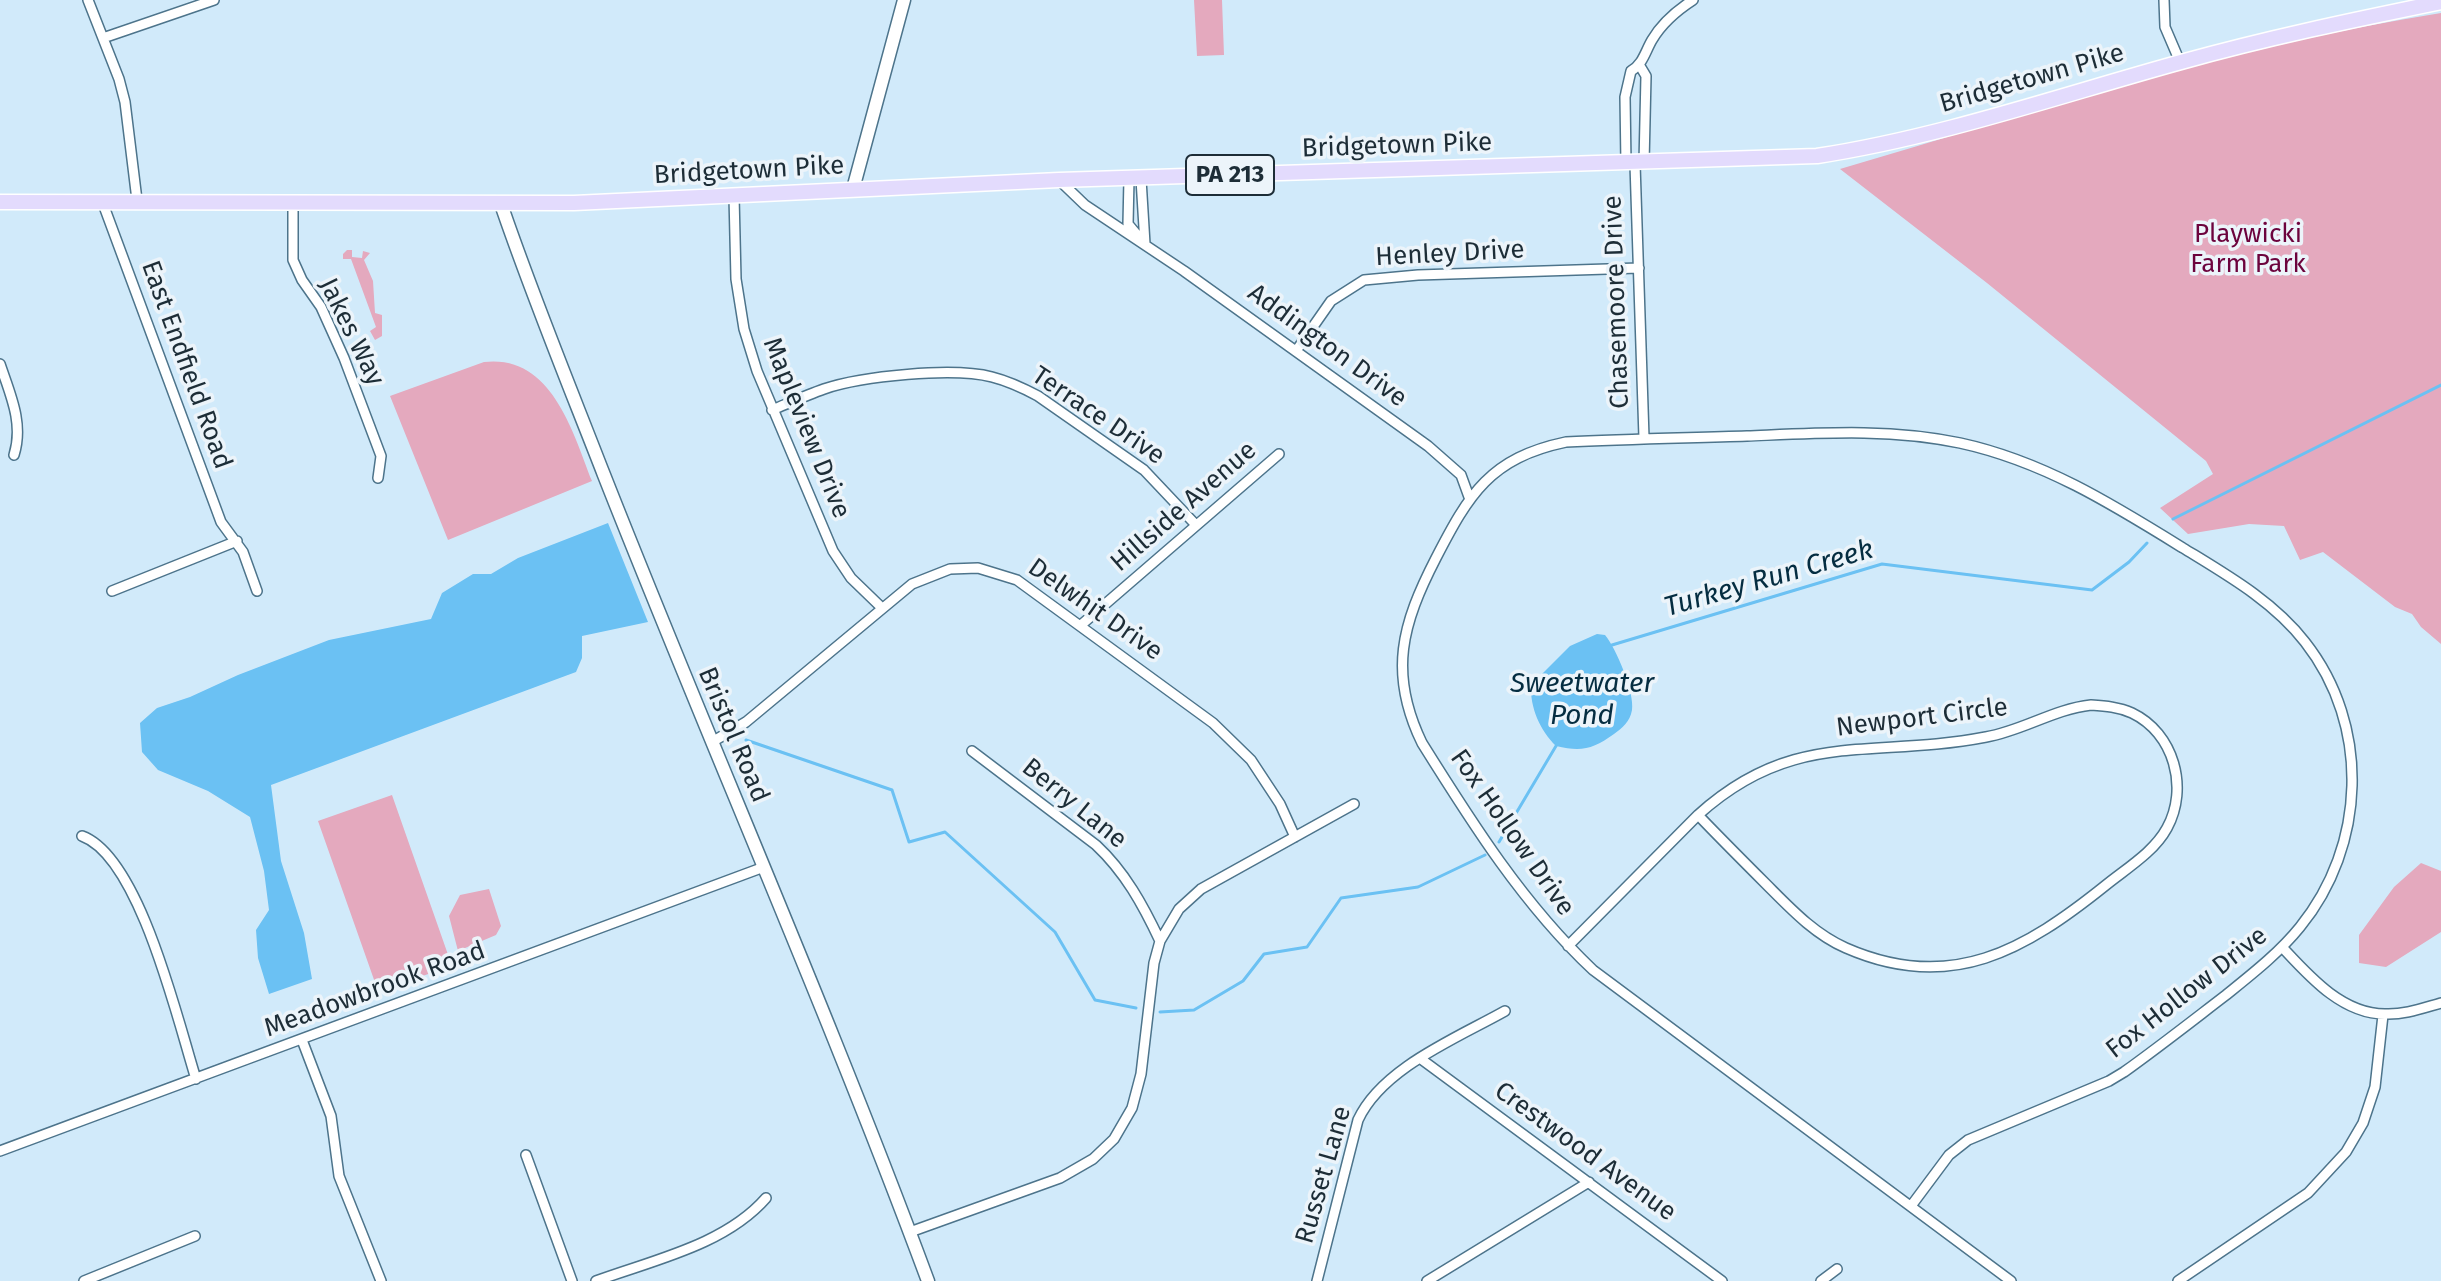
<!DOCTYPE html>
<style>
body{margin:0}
canvas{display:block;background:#d1eafa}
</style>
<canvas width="2441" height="1281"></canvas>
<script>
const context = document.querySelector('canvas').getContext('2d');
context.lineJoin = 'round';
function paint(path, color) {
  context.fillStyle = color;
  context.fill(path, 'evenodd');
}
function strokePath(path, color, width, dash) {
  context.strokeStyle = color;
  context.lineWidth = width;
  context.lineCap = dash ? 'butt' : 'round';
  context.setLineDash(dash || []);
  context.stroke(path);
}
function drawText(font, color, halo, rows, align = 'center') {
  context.font = font + ' "Fira Sans",sans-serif';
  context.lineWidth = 7;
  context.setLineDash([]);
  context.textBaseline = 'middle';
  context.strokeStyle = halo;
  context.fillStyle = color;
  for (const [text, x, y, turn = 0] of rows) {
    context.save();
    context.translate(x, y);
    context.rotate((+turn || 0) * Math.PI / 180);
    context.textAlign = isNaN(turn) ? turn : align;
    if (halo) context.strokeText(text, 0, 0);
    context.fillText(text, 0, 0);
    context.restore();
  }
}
paint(new Path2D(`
 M1194 0H1222L1224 55 1197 56Z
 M2441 13V644L2421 627 2412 614 2395 607 2323 552 2300 560 2284 526 2249 524 2188 534 2160 508 2213 474 2206 461 1987 283 1840 169C2038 111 2236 45 2441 13Z
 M347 250H352V257L362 258 363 251 370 253 364 260 373 281 375 313 382 315V336L375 340 370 331 376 327 351 259H343V254Z
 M484 362C552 354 573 433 592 481L448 540 390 396Z
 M392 795 452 966 378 991 318 821Z
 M2421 863 2441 871V932L2386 967 2359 963V935L2394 887Z
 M489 889 501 926 496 935 458 951 449 916 460 895Z`), '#e4a9be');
paint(new Path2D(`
 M608 523 648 622 582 636V658L576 672 271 785 281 861 304 933 312 979 269 994 258 958 256 930 269 910 264 871 250 817 208 791 158 770 142 752 140 723 157 708 190 697 238 675 329 640 431 619 442 593 473 574H491L518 558Z
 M1597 634 1605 635C1616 648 1635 693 1632 710 1630 722 1622 728 1614 734 1593 749 1582 752 1556 746 1540 730 1530 708 1531 685L1570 646Z`), '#6bc1f3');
strokePath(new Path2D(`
 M2173 519 2441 385
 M1612 645 1882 564 2092 590 2129 562 2147 543
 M746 740 892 790 909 842 945 832 1055 932 1095 1000 1136 1008
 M1499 842 1556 746
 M1160 1012 1194 1010 1243 981 1264 954 1307 947 1341 898 1418 887 1485 855`), '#6bc1f3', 3);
const minor = new Path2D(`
 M88 0 119 79 125 102 137 200
 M2164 0 2165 27 2180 62
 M103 38 214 0
 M1640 66 1646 76 1644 163
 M1626 164 1625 97 1631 71C1643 64 1645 52 1652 40 1662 23 1676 11 1693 0
 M1635 164 1644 438
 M1129 179 1128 224 1138 236
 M1141 179 1145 244
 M1059 180 1085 205 1184 271 1428 446 1461 475 1469 497
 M734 196 736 279 744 329 757 371 833 551 851 578 882 608
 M102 201 221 522 243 552 257 591
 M293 202V260L302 280 321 307 344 358 381 456 378 478
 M1296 351 1331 301 1364 280 1418 275 1639 268
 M0 364C10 394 24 423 14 455
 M772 410C789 403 807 395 824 389 862 376 953 367 992 377 1008 381 1023 388 1038 396L1144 470 1196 525
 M112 591 237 541
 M1081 625 1279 454
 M2091 705C2105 706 2119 707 2132 713 2174 733 2189 788 2167 828 2154 852 2127 868 2106 885 2025 950 1951 994 1846 948 1814 934 1790 908 1766 884 1743 861 1720 838 1698 815 1794 728 1872 759 1986 737 2022 731 2054 709 2091 705Z
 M712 742 746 722 912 584 950 569 978 568 1017 580 1213 723 1251 760 1280 804 1295 837
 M972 751 1096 845C1125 872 1143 905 1160 941
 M82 836C140 857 178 1022 196 1079
 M1568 946 1698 815
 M2282 947C2309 976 2342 1014 2385 1014 2404 1015 2423 1008 2441 1003
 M302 1040 331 1116 339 1176 381 1281
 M1421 1059 1722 1281
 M0 1151 764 867
 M526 1155 572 1281
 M1911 1206 1949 1155 1968 1140 2109 1081 2124 1072C2159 1047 2192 1021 2226 995 2252 974 2279 953 2300 927 2366 846 2371 726 2305 642 2273 601 2227 575 2183 548 2112 504 2043 461 1960 443 1890 428 1819 433 1747 436 1686 438 1626 439 1566 442 1490 458 1469 494 1436 558 1402 624 1388 673 1422 743 1472 823 1523 904 1593 970L2011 1281
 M910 1232 1060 1178 1093 1159 1114 1139 1132 1108 1141 1074 1154 963 1160 941 1179 909 1201 889 1354 804
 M84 1281 195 1236
 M596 1281C653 1260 725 1245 766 1198
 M1317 1281 1358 1120C1382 1068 1457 1038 1505 1011
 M1427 1281 1589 1182
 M1821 1281 1837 1269
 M2178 1281 2308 1193 2346 1152 2363 1123 2375 1087 2383 1015`);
const secondary = new Path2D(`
 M853 189 904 0
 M501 204C532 295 569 385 604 475 710 744 827 1009 928 1281`);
const primary = new Path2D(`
 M0 202 574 203 1059 180 1817 156C1941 137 2061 95 2181 62 2267 38 2353 20 2441 2`);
strokePath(minor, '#4d748b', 12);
strokePath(secondary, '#4d748b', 15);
strokePath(primary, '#fff', 17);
strokePath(minor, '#fff', 9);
strokePath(secondary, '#fff', 12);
strokePath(primary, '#e3dbfd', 14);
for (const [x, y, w] of [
 [1230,175,88]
]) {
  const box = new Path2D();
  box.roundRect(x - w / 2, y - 20, w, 40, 6);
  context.fillStyle = '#ecf4fa';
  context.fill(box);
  strokePath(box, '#1d2d37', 2);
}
drawText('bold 24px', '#1d2d37', null, [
 ["PA 213",1230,175]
]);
drawText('26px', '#1d2d37', '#ecf4fa', [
 ["Bridgetown Pike",2032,79,-16],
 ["Bridgetown Pike",1397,146,-2],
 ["Bridgetown Pike",749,171,-3],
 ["Henley Drive",1450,254,-3],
 ["Chasemoore Drive",1617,302,-92],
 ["Jakes Way",351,332,64],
 ["Addington Drive",1327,346,36],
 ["East Endfield Road",186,365,70],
 ["Terrace Drive",1098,416,34],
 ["Mapleview Drive",806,428,68],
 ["Hillside Avenue",1184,507,-41],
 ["Delwhit Drive",1095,610,35],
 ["Newport Circle",1922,718,-7],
 ["Bristol Road",733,735,67],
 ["Berry Lane",1074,804,39],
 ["Fox Hollow Drive",1512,833,55],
 ["Meadowbrook Road",375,990,-20],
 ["Fox Hollow Drive",2187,993,-38],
 ["Crestwood Avenue",1585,1152,36],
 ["Russet Lane",1324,1175,-74]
]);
drawText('26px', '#6c033d', '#ecf4fa', [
 ["Playwicki",2248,235],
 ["Farm Park",2248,265]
]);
drawText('italic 28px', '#052d41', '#ecf4fa', [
 ["Turkey Run Creek",1769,579,-16],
 ["Sweetwater",1582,684],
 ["Pond",1582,716]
]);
</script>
